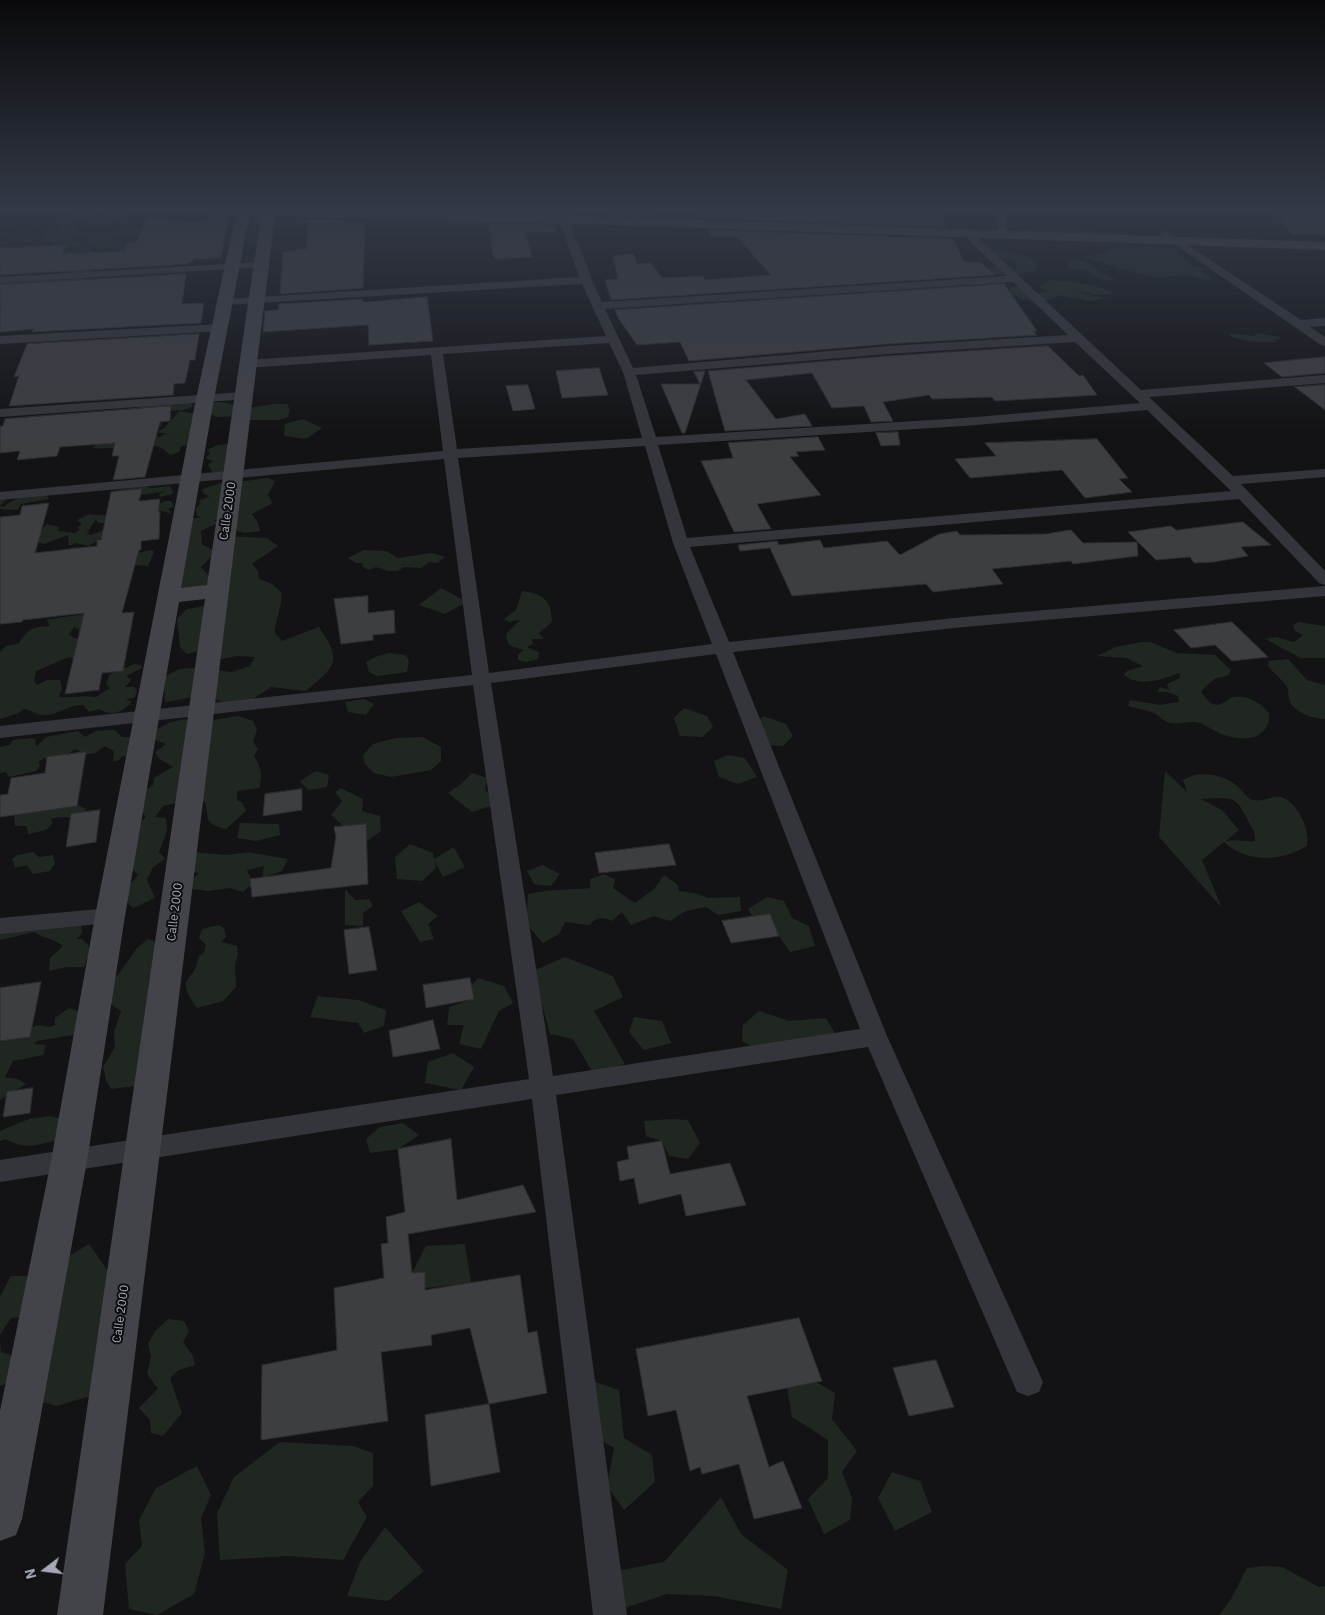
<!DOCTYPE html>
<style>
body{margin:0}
#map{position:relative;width:1325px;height:1615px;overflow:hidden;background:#131315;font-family:"IBM Plex Sans",sans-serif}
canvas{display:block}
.north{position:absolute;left:20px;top:1545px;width:50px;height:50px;-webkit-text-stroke:4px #0e0e10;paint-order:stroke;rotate:255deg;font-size:14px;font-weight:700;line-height:20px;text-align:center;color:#a4a9b5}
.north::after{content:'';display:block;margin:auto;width:18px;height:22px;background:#a4a9b5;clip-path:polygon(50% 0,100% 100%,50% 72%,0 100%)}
</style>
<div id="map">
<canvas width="1325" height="1615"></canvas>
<div class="north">N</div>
</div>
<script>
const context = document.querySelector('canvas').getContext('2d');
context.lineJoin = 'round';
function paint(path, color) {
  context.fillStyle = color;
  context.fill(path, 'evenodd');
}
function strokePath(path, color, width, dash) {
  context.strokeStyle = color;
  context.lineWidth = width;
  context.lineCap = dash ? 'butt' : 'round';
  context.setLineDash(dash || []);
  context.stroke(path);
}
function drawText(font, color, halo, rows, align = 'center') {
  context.font = font + ' "IBM Plex Sans",sans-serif';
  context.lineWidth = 4;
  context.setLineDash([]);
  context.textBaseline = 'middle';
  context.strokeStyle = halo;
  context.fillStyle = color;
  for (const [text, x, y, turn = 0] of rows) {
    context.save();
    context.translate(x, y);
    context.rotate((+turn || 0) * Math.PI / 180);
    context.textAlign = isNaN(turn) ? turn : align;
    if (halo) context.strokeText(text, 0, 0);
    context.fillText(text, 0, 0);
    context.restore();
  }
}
paint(new Path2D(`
 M66 210H85L96 214 74 222 75 226 73 229 79 232 109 231 110 234C120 225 138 226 151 228L136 237 111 238 110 241 134 240 138 244 123 249H132L171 265V266L148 268 144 263C128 268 121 266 108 270L105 267 115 246C111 247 107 249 103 250 95 250 90 244 83 243L87 240 84 237 78 238 76 241H81V244L91 247V251L97 252V255L62 264 61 252 80 250 81 249 80 247H54L51 245 56 242H40L43 237 50 233 42 234 41 231 58 230 61 225 49 226 52 223 76 217 75 214 66 213 62 211Z
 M628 210H660L656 217 644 220 625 217 629 212Z
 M106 214H127V216L116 220 115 224 94 226 91 223 97 222V218L103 217Z
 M256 217 261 218 257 225 255 236 261 239V243C256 246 251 247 246 243L252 223 249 221Z
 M1025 229 1082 230 1106 233 1105 235 1020 232Z
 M21 230 33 232 30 234 18 237 42 236C37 242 25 243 17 243V241L0 244V241L5 242 7 237 11 235H0V232L8 231 9 233 18 232 17 234Z
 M1146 245 1179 249 1176 255 1183 256 1192 266 1201 267 1204 270 1198 271 1209 275 1211 279 1203 280 1189 275 1160 277 1139 274 1083 257 1108 252 1109 250 1118 247Z
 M991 251C1007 250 1023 253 1036 262L1037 266 1036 271C1018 273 1001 277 984 272V268L993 266 1018 268 1014 260 992 256Z
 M1082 260C1089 262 1093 267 1099 272 1104 275 1109 275 1114 279L1113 281C1101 281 1096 275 1086 271 1080 268 1073 271 1067 267L1070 261Z
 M95 267 92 276 81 280 0 287V278L67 274 58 271Z
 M1051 280C1063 280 1101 286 1111 292L1110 294 1099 295 1072 290 1089 295 1107 298 1088 301 1059 295C1043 305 1024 304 1008 291L1012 287C1025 285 1035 298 1048 291L1039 286Z
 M1230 333 1253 336 1258 333 1280 337V339L1274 340 1276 342C1264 343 1240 342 1229 335Z
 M190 402 193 406C182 413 168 411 156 408L162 426 152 430 156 436 160 437 166 433H159V430L163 429 180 411 195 414 190 427H194L192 435 188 436V445L181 446 179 452 170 455C154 436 130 450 109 448 102 448 98 450 93 447L138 412V406Z
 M216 402 228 403 242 409 274 404H287L290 410 288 417 279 420H248L237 416 219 417 207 414 209 405Z
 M303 419 322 428 306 439 284 436 285 424Z
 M229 444 231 474C219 474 213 477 208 464L213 461 205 458 210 454 207 450 217 445Z
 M268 478 275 481 268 495 273 503 252 514 258 523 260 531 245 533 237 531 234 526 223 517 214 520 218 523 201 531 202 544 216 552 201 567 214 582 181 593 171 588 184 520 202 517 197 516 196 508 201 503 198 501 210 496 204 494 202 489 230 480 245 481Z
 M143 486 152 488 170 486 173 491 172 494 160 497 159 494 167 491 134 496 115 492 116 490Z
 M44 492 49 499 21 504 18 510 0 509V497L6 500 0 506 3 507C16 498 27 493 44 492Z
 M165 501H171L174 506 168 509 172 514 163 511 155 512 111 523H99L96 520 93 523 87 534 91 535 104 530V536L89 546 76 543 69 546 68 535 44 544 36 542 42 529 47 524 59 527 58 531 75 533 79 530 78 527 82 524 77 520 90 514C105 519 150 509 165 501Z
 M225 536 267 538 278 546 252 564 258 571 259 579 272 584 281 592C283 607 275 618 275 633L282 641 319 627C343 662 335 666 306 691L271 687 250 701 225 703 206 695 165 702 164 677 179 669 197 668 232 672 250 666 255 657 237 656 217 660 210 648 187 654 180 647 177 619 187 609 205 606Z
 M75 547 132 554 152 550 154 552 148 566 136 565 128 569 62 551Z
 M364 550 386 551 398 558 432 553 445 557 437 563 429 562 421 568 404 567 398 571H387L376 567 369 570 363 567 362 563H356L348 558Z
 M441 588 467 602 445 614 419 605Z
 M522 591C543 594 552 600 552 622L539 633 544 639H532L533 644 527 647 539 652 538 659 526 662 518 660V654L524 650 510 646 506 638 507 633 520 620 509 622 504 619 516 610Z
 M92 611 80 630 74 627 69 634 74 638 88 639 82 661 69 657 36 671 34 681 37 685 47 680H60L62 689 59 697C72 698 83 695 96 697L110 688 106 684 110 674 134 664 141 665 142 668 126 676 131 680 125 687H135L137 693 134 698 126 699 132 702C122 712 113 717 99 709L89 712 83 705C68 705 62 713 47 715 37 716 32 710 24 709L19 713 0 719V652L6 646 19 643C28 628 33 627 50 626L47 620C63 616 76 617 92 611Z
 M1299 622 1325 626V658H1301L1265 639 1276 637 1294 642 1303 635 1295 631 1293 625Z
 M1141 642H1150L1177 653 1215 655 1231 670 1229 675 1214 679 1201 691C1205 699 1214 709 1223 703 1227 701 1229 698 1233 697 1247 694 1261 703 1269 713 1271 737 1248 742 1228 736 1218 734 1210 727 1200 723 1190 720 1180 725 1170 723 1162 721 1160 716 1154 713 1145 709 1136 709 1128 706L1130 700 1160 705 1179 702 1178 696 1168 692H1157L1160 687 1169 690 1167 684 1180 678 1179 673C1163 680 1138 687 1124 675L1127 671 1143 666 1126 658 1097 656 1116 647Z
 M389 653 405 655 409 660 407 672 377 676 369 672 366 662 375 657Z
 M1288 659 1307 680 1325 685V719C1312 718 1297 714 1290 702 1287 696 1290 691 1287 687 1282 679 1273 673 1268 666L1269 661Z
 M364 699 374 704 366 715 348 712 345 702Z
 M684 708 707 716 713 727 702 737 680 736 674 718Z
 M238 716 253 721 257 730 253 742 258 749 254 756C261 767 263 775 259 788L237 791V800L242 802 246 811 226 829C203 823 210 821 205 802L193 799 163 806 155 817 166 818 167 831 159 852 165 859 153 867 147 880 155 898 133 908 121 896 138 875 128 865 134 828 146 817 137 806 138 795 153 785 154 778 173 767 158 758 155 752 166 744 153 739 156 730 168 723 184 719 196 723Z
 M763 716 786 724 793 736 783 746 761 745 753 727Z
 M108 730H115L122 737H130L131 741 127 744 131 746 127 757 122 756 119 760 113 762 114 751 105 746 95 753 84 755 76 749 60 758H44L39 762 40 766 36 771 9 777 6 772 0 773V747L10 745 13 740 32 738 36 740 35 744 37 746 46 737 78 731 85 737 96 731Z
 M422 737 441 747V761L431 770 391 777 374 773 365 764 363 755 373 744 396 738Z
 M728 755 745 758 757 777 738 784 719 777 714 761Z
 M316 771 329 775 327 787 308 790 300 781Z
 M1165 771 1187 792 1183 780C1198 770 1222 774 1236 785 1241 789 1245 795 1250 799 1254 800 1258 801 1262 800 1269 799 1274 795 1281 797 1297 801 1311 831 1307 846 1280 862 1247 863 1224 842L1202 860 1222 908 1159 837ZM1218 798C1238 798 1239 804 1247 819 1251 827 1256 831 1255 841 1245 842 1236 839 1226 841L1239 830 1222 810 1201 799Z
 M472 773 487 778 485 790 492 796 491 806 472 812 448 793 461 784Z
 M341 788 363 799 362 811 380 816 381 831 366 842V824L343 826 331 815 342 801 335 792Z
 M77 805 87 809 79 818 58 817 51 819 53 823 46 830 28 834 27 826H15L14 815 22 808Z
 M240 823 279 824 280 835 256 841 237 838Z
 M410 844 433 853 434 859 454 847 465 867 443 877 435 862 436 868 422 881 397 879 395 857Z
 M33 852 39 857 53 855 55 863 50 871 33 874 27 865 15 868 12 859 18 855Z
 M190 852 227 855 248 852 288 859 282 871 262 878 264 866 247 870 253 883 243 892 230 888 208 891 184 888 199 873 180 870Z
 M543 865 560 874 551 886 534 884 527 871Z
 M604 874 615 879 613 888 635 903 654 889 664 875 677 884 679 891 695 893 708 898 740 897 741 911 718 915 706 907 686 911 670 921 654 916 631 925 622 912 612 921C602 916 597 917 589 925L565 922 559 934 543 943 526 924 528 894C548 889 569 890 590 888V879Z
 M345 889 355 900 369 899 373 906 363 913V926L345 925Z
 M767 897 784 901 792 918 809 926 815 946 790 952 779 936 769 914 752 916 748 909Z
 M419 902 438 916 428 924 434 939 420 942 401 911Z
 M81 922 82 933 77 939H82L89 946 88 957 84 967H67L49 971 50 958 63 946C51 937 45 939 34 932L0 940V925Z
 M218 925 224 928 226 937 221 942 237 946 238 955 235 964 236 987 223 1001 197 1008C173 973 195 985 198 957L204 952 206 945 199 938 202 929Z
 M148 939 173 948 144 1085 111 1089 106 1080 103 1067 115 1047 114 1032 121 1011 108 1002 110 979 118 975 137 948Z
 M565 957 613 976 623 997 594 1011 625 1064 593 1073 573 1039 550 1034 533 971Z
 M478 978 504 986 513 1003 499 1011 481 1049 459 1044 464 1025H447L449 1007 473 999 471 986Z
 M318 996 358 1000 386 1010 384 1026 364 1033 358 1023 310 1017Z
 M69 1008 81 1012 79 1034 37 1041 35 1044 46 1045 43 1055 13 1061 5 1077 18 1079 26 1084 0 1100V1042L6 1040 14 1032 38 1025 50 1027 55 1025V1018Z
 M759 1011 789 1021 826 1018 840 1042 764 1054 742 1041 743 1025Z
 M634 1017 662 1021 671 1043 644 1050 629 1032Z
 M453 1053 474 1067 461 1090 425 1083 428 1062Z
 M50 1116 62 1119 59 1140C38 1144 26 1151 6 1139L0 1141V1131L29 1119Z
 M671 1119 688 1120 700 1143 688 1159 669 1156 662 1141 646 1136 644 1121Z
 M403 1123 419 1135 398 1149 370 1153 366 1139 380 1127Z
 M89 1244 108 1271 90 1396 57 1406 24 1397 49 1268Z
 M465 1244 471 1283 425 1288V1272L412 1273 426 1246Z
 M11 1276H27L35 1291 27 1316 11 1318 0 1335V1297Z
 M168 1319 184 1321 189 1331 183 1342 193 1356 195 1365 179 1370 170 1378 182 1413 163 1436 151 1433 150 1420 139 1408 158 1389 147 1374 151 1356 148 1344 155 1331Z
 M0 1340 1 1352 16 1357 6 1384 0 1386Z
 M595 1382 619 1390 624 1438 652 1455 655 1482 624 1510 607 1486 614 1448 594 1436Z
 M816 1382 835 1393 832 1419 857 1451 842 1472 852 1498 850 1520 824 1534 808 1499 828 1478V1440L792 1417 787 1388Z
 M280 1442 353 1446 373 1453V1486L358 1502 367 1517 343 1560 288 1556 220 1560 217 1513 234 1477Z
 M197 1466 211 1495 201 1518 205 1553 194 1594 157 1615 129 1609 125 1564 142 1546 139 1520 156 1488Z
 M892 1472 920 1481 932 1512 895 1531 878 1498Z
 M721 1497 741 1534 788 1570 781 1609 714 1596 667 1594 622 1609 605 1573 664 1562Z
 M385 1527 424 1571 388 1601 347 1596 360 1562Z
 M1264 1566 1282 1567 1319 1587 1325 1586V1615H1219L1231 1599 1247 1568Z`), '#1f2720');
const building = new Path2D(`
 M695 210H767L766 211 815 214V211L825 210H939L947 227 701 218Z
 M1276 214 1325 216V235L1292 234Z
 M220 215 229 216 221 258 193 259 192 262H188V264L0 275V248L67 245 62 254 125 251 127 243H136L147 218 207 223 208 216Z
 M308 220H344L345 223 365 222 363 288 280 294 283 252 306 249Z
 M489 224 554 225 557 233 525 232 532 257 496 259 493 255Z
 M708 230 953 239 964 262H980L995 275 611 300 605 280 618 279 613 256 633 254 637 264 651 263 662 278 703 276 705 280 771 275 737 237H712Z
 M186 274 182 304 204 303 201 323 32 332 34 329 0 332V285Z
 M1004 284 1037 331H1033L1037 335 888 344 689 361 680 342 637 345 618 318 615 310Z
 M427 297 433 341 369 345 368 325 263 332 265 311 278 310 279 304 363 299V302Z
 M199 334 195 360H190L185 383 174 384 173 395 9 406 19 376 14 377 27 344Z
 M1048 346 1079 376 1083 375 1097 395 995 401 992 397 932 399 929 395 883 402 893 421 871 422 864 406 832 408 812 373 746 380 776 419 805 414 812 426 725 431 708 371 888 356Z
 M1325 357V373L1282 377 1264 363Z
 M599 368 608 395 562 398 556 371Z
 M705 371 685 433H682L661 384H700L694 372Z
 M528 385 535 409 513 411 506 386Z
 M1325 385V410L1295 387Z
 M171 406 170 421 160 422 145 477 113 480 119 456H112L115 443 60 447 57 456 17 460 20 451 0 453V426H3L5 419Z
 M898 432 900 445 881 446 876 433Z
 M818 437 825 450 796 452 799 456 790 457 821 495 757 504 771 529 734 532 701 461 733 458 728 443Z
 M1097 439 1128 478 1119 479 1132 492 1085 498 1062 470 970 478 955 459 996 456 985 443Z
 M142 489 139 501 160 499 158 512H160L159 539 141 541V550H139L122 613 134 612 123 671 102 673 99 690 65 694 84 613 23 620 22 622 0 624V517L20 515 22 506 49 503 35 553 97 546V540H101L111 492Z
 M1243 522 1271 545 1241 547 1248 556 1214 562 1194 563 1190 557 1156 560 1128 532 1171 526 1176 530Z
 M1071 530 1083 543 1137 542 1138 556 1073 564 1071 561 992 569 1003 584 933 592 926 584 792 596 770 548 740 551 738 545 777 541 779 545 820 540 824 548 887 541 900 555 939 534 957 531 960 535 1046 534Z
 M368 596V613L394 610 395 633 373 635V640L341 644 334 599Z
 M1232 622 1268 657 1232 661 1215 645 1191 648 1174 630Z
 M86 752 77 806 0 817V795L8 794 11 778 45 773 47 757Z
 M302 789V810L263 816 265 794Z
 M100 810 96 842 66 847 71 814Z
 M366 824 368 884 252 897 250 879 331 868 336 837 334 827Z
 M669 844 676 865 599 873 595 853Z
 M770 914 779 936 731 943 722 921Z
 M369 927 377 970 349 974 344 930Z
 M470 978 474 999 426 1008 423 985Z
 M41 982 30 1037 0 1041V988Z
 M433 1020 440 1049 393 1057 389 1031Z
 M33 1088 30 1113 3 1117 7 1092Z
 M451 1139 457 1200 523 1185 536 1212 408 1234 412 1273 425 1272V1290L520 1275 528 1333 537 1331 547 1393 489 1404 470 1328 431 1335 432 1345 381 1352 388 1421 261 1440 262 1365 337 1350 334 1288 384 1278 381 1244 388 1243 386 1217 405 1212 398 1149Z
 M662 1141 670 1174 730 1163 746 1205 686 1216 681 1194 639 1204 634 1178 620 1181 617 1162 629 1159 627 1147Z
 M799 1318 822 1381 747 1396 769 1467 783 1461 802 1508 754 1519 739 1464 702 1474 700 1467 690 1471 676 1410 648 1416 636 1349Z
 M936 1360 954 1407 909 1416 893 1368Z
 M489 1404 500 1472 431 1486 425 1415Z`);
paint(building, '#3d3e42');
strokePath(building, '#2d2d31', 1);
paint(new Path2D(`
 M616 210H626L620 223 616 224 611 221Z
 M994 210H1004L1008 235 1007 237 1003 238 998 235Z
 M564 216 569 219 592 280 602 302 1007 276 963 235 962 233 967 230 971 231 1141 390 1325 375V383L1149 397 1233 476 1325 469V477L1241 484 1325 571V585L1319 583 1239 499 690 547 729 642 964 617 1325 586V596L964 627 733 652 887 1036 1043 1382 1039 1392 1028 1396 1017 1392 868 1047 556 1095 627 1615H593L532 1099 0 1182V1160L529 1079 473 685 0 738V726L472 675 444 459 0 500V492L443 451 431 355 247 368 241 364 247 360 606 336 582 284 224 305 218 302 224 299 579 277 559 219ZM1013 282 1068 335 888 346 633 368 605 309ZM1075 342 1140 403 964 418 656 437 636 375 888 354ZM609 343 623 372 642 438 457 449 443 354ZM1147 410 1231 491 687 538 658 445 964 426ZM645 446 673 543 712 644 489 673 458 458ZM716 654 860 1029 553 1076 491 683Z
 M1165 230 1301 320 1325 318V326L1310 327 1325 337V346L1321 345 1161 235 1160 233Z
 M261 262 266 265 265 267 0 283V277Z
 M219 324 225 328 223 331 0 344V336Z
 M243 392 250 396 248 399 0 417V409Z
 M110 908 118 910 121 916 118 922 0 934V918Z`), '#34353a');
paint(new Path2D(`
 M215 210H367L616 217 1325 242V250L616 225 275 216 103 1615H57L205 599 179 602 125 916 87 1161 22 1519 16 1535 0 1541V1411L51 1161 95 916 196 399 233 228 238 215 222 214ZM252 215H261L207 585 181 588 214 399 247 228Z`), '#42444a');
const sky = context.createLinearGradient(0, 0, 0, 436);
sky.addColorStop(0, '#0a0a0c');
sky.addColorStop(0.48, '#333946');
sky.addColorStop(1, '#33394600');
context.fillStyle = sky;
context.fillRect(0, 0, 1325, 436);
drawText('12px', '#a4a9b5', '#0e0e10', [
 ["Calle 2000",228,511,-82],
 ["Calle 2000",175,912,-83],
 ["Calle 2000",121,1314,-82]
]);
</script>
